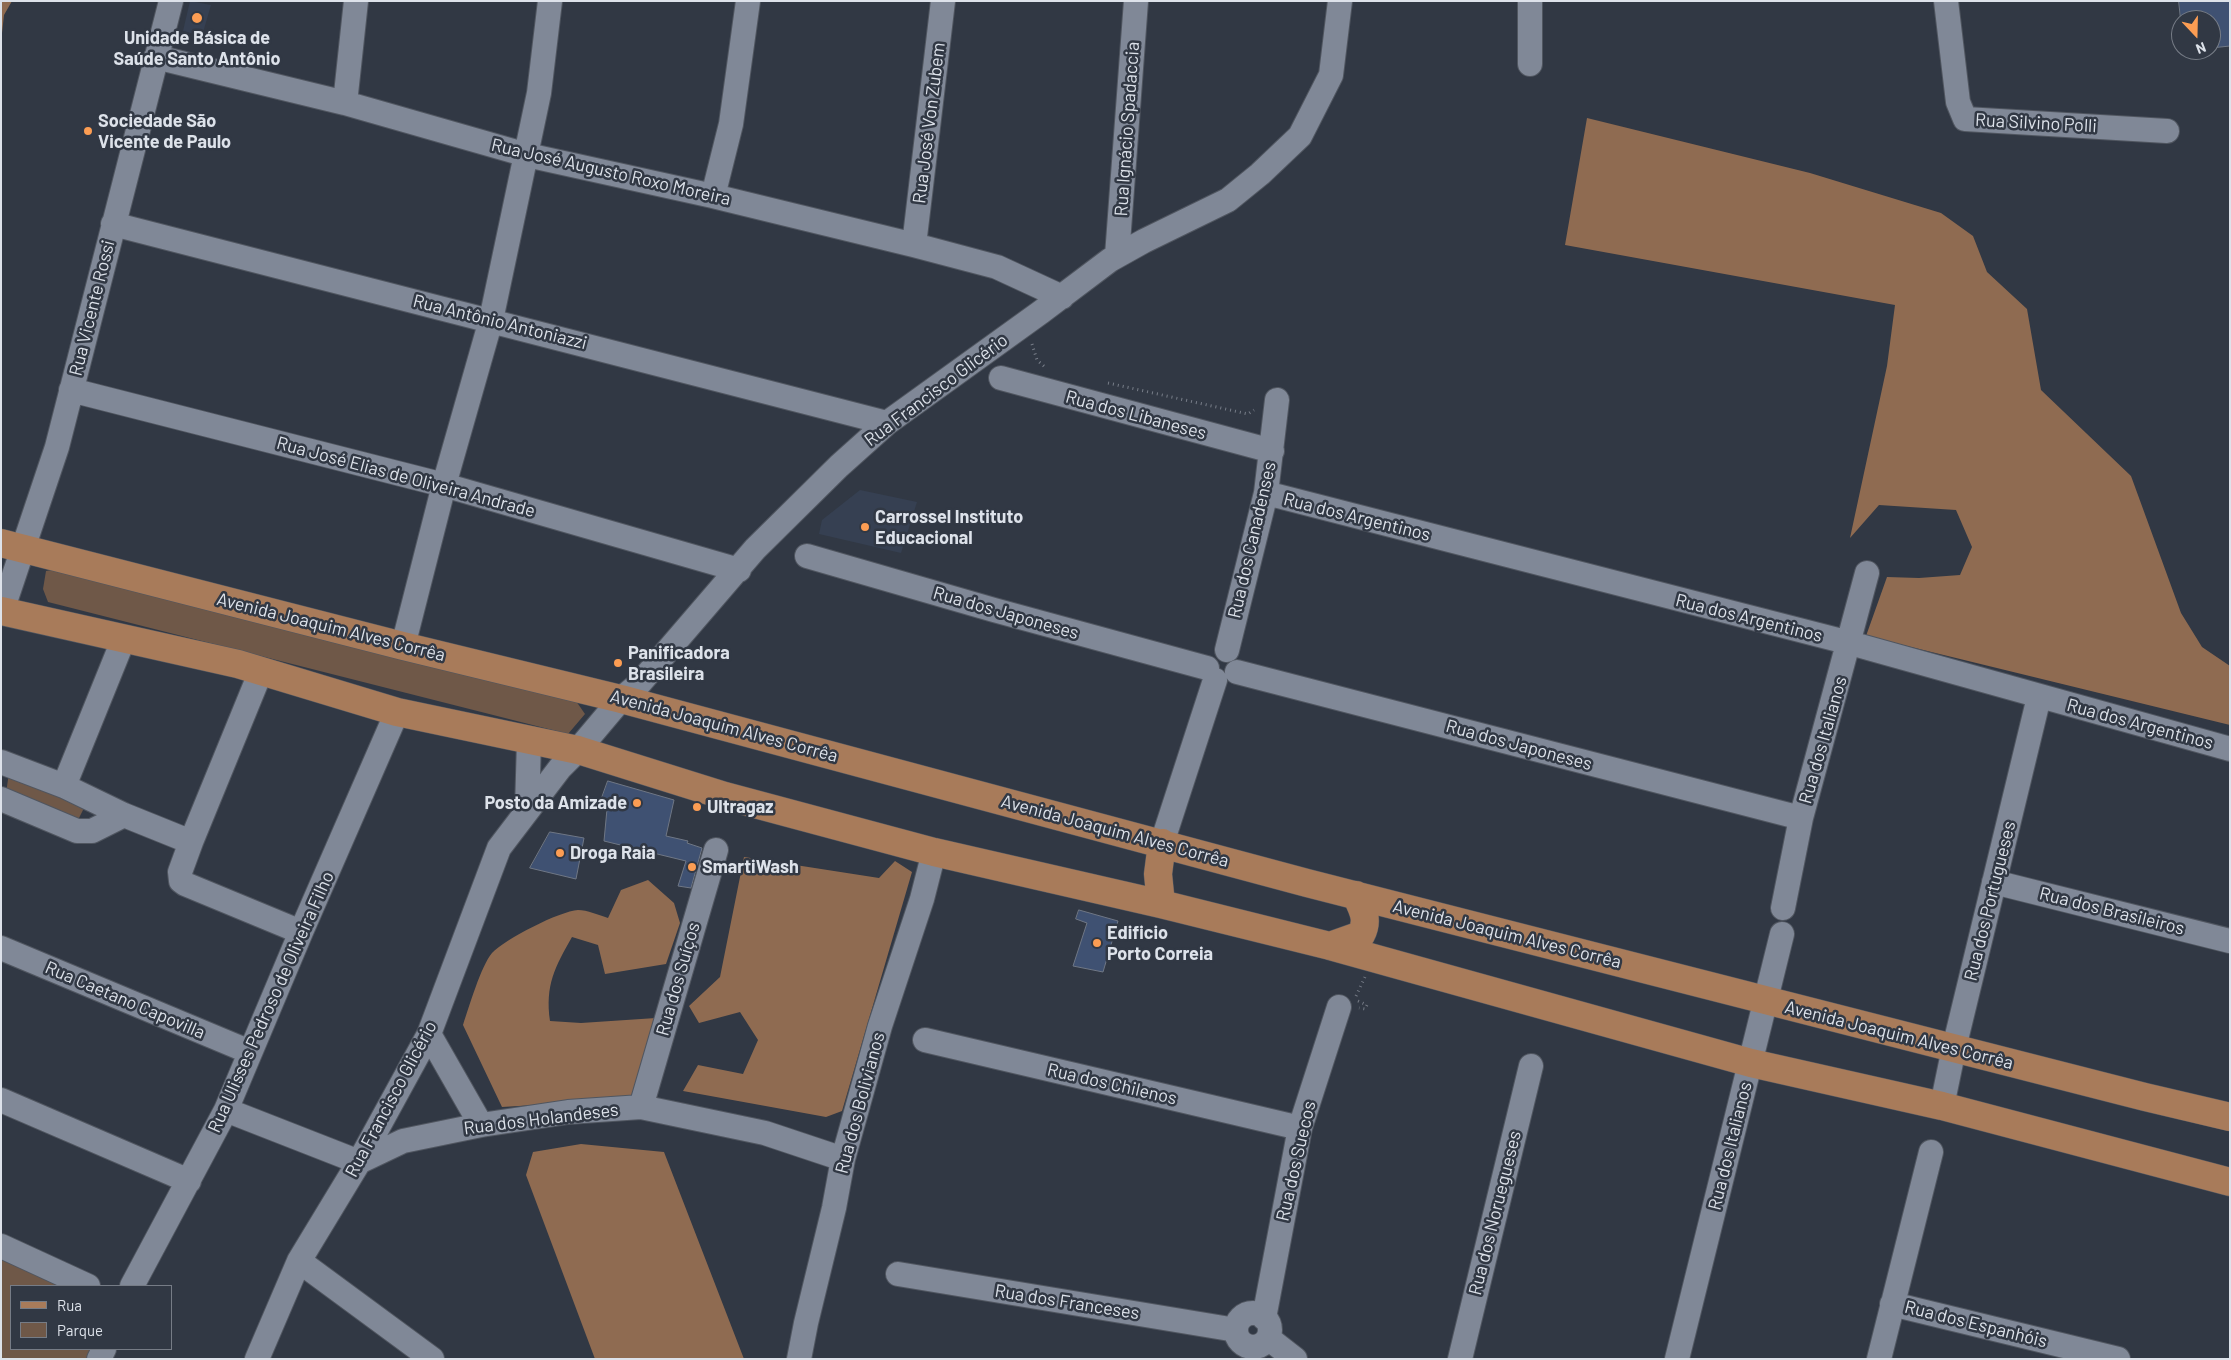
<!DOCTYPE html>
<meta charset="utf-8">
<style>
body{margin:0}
#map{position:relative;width:2231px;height:1360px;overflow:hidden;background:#313844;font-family:Barlow,sans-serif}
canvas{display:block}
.frame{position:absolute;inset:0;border:2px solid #dde2ea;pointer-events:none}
.legend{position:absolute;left:10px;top:1285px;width:162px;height:65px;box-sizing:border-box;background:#313844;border:1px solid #767c86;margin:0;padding:6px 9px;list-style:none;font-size:15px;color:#dde2ea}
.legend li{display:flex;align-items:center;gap:10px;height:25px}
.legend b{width:25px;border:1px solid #767c86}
.north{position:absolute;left:2171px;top:10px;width:50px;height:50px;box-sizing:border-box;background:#313844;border:1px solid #767c86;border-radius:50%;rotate:159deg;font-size:14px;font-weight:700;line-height:20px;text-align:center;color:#dde2ea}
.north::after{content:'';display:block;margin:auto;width:18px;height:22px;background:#fc9d53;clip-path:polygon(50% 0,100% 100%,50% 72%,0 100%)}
</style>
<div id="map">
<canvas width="2231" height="1360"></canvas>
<div class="frame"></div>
<ul class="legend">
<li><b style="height:6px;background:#a87b5a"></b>Rua</li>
<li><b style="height:14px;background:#6f5848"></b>Parque</li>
</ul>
<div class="north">N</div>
</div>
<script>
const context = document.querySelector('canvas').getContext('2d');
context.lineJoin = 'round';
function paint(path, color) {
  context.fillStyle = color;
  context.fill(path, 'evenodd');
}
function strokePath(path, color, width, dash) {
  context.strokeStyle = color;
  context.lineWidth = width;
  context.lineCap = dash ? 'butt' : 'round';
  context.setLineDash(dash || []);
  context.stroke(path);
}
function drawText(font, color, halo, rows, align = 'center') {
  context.font = font + ' Barlow,sans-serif';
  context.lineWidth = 5;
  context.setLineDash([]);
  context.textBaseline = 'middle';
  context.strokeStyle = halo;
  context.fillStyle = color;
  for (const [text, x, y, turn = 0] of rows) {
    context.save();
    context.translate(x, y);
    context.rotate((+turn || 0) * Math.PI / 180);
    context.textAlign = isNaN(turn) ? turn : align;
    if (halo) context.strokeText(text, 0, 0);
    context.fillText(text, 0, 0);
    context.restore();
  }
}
paint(new Path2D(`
 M190 1 211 5 202 36 183 31Z
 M860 490 917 502 901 553 819 534 822 520Z`), '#364052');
paint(new Path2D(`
 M57 569 576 701 585 714 568 734 48 602 43 589 46 571Z
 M9 772 86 804 77 822 6 794Z
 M1 1255 73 1286H11V1349H98L93 1359H3L1 1356Z`), '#6f5848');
paint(new Path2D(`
 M1 1H12L4 15 1 42Z
 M1587 118 1810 173 1941 213 1973 236 1987 272 2027 309 2041 390 2131 476 2181 613 2202 647 2230 666V725L1866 636 1887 577 1919 578 1960 575 1972 547 1956 510 1879 505 1850 538 1887 366 1895 305 1565 245Z
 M744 857 879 878 895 861 912 872 842 1111 826 1117 683 1091 698 1065 743 1074 758 1040 740 1012 699 1023 689 1006 720 977Z
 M648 880 674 903 680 923 666 964 605 974 598 945 572 937C555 967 545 985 550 1021L581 1023 656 1018 634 1099 502 1107 463 1025C469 1007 481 966 492 953 505 939 560 911 578 910 587 910 599 915 608 918L621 890Z
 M581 1144 664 1152 744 1359H595L526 1175 533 1152Z`), '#8f6b51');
const building = new Path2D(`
 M2179 1H2230V46L2211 48V20H2181Z
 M608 781 674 800 666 836 688 841 687 843 702 848 691 888 678 886 686 861 604 841 607 809 599 806Z
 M550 832 584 838 576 879 530 868Z
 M1079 910 1118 921 1103 972 1073 966 1087 923 1076 919Z`);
paint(building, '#3f5172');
strokePath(building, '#6f7785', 1);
const minor = new Path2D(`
 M1530 1V64
 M1946 1 1958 102 1965 119 2167 131
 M156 57 345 103 527 155 713 196 914 245 997 267 1062 297
 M345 103 356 1
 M713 196 731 124 748 1
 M113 224 887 423
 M914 245 943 1
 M1117 256 1136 1
 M1001 378 1272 451
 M71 390 444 485 739 570
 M1266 493 1850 643 2230 749
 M807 556 994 610 1207 668
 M2 611 57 447 171 1
 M403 646 444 485 491 320 539 93 550 1
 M1227 650 1266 493 1277 400
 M1237 672 1801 818
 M1 762 64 786 124 815 191 842 180 872 181 881 185 884 301 932
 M64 786 124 638
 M1 799 77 831H92L124 815
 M527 809 529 741
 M191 842 261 671
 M1162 843 1215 680
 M1994 882 2230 941
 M1783 908 1801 818 1867 573
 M1 948 250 1052
 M429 1034 481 1125
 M925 1040 1300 1128
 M1 1100 189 1181
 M1942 1106 1954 1048 2039 697
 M641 1107 716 850
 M226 1110 359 1162 403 1141 481 1125 568 1112 641 1107 765 1133 843 1159
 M1 1246 88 1286
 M299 1261 432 1359
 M898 1274 1236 1330
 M132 1286 226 1110 301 932 397 712
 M1892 1304 2118 1359
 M1236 1330a17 17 0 1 1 34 0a17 17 0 1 1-34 0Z
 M1264 1318 1300 1128 1339 1007
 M1268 1338 1295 1359
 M99 1359 104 1349
 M257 1359 299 1261 359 1162 429 1034 499 848 560 768 578 750 621 699 639 684 755 549 839 466 887 423 1041 312 1110 260 1144 241 1228 200 1260 174 1300 136 1331 75 1340 1
 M799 1359 806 1323 834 1208 843 1159 880 1026 922 899 934 852
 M1460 1359 1531 1066
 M1677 1359 1782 934
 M1879 1359 1931 1152`);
const major = new Path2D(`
 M1 543 403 646 621 699 1307 883 2145 1097 2230 1117
 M1 611 238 664 397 712 578 750 725 796 934 852 1161 904 1330 946 1751 1063 1942 1106 2230 1182
 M1161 904 1158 874 1162 843
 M1330 946 1361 935C1369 920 1363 910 1356 895`);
strokePath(minor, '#505660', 26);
strokePath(major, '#505660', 29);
strokePath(new Path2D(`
 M1032 344 1037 360 1046 368
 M1108 383 1248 414 1254 410
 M1356 996 1365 977
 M1358 1001 1367 1005 1365 1009 1359 1008`), '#787e89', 3, [1, 4]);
strokePath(minor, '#808897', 24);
strokePath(major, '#a87b5a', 28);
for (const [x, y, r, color] of [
 [197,18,6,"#fc9d53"],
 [88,131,5,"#fc9d53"],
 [865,527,5,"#fc9d53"],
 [618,663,5,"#fc9d53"],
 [637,803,5,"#fc9d53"],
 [697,807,5,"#fc9d53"],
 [560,853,5,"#fc9d53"],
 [692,867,5,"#fc9d53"],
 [1097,943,5,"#fc9d53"]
]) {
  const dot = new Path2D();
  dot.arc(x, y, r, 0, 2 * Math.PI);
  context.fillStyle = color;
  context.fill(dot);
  strokePath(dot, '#313844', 2);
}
drawText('bold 18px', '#dde2ea', '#313844', [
 ["Unidade Básica de",197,38,"center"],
 ["Saúde Santo Antônio",197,59,"center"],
 ["Sociedade São",98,121],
 ["Vicente de Paulo",98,142],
 ["Carrossel Instituto",875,517],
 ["Educacional",875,538],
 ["Panificadora",628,653],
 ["Brasileira",628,674],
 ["Posto da Amizade",627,803,"right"],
 ["Ultragaz",707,807],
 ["Droga Raia",570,853],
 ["SmartiWash",702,867],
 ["Edificio",1107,933],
 ["Porto Correia",1107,954]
], 'left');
drawText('18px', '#dde2ea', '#313844', [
 ["Rua José Von Zubem",929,123,-83],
 ["Rua Silvino Polli",2036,123,3],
 ["Rua Ignácio Spadaccia",1127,129,-86],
 ["Rua José Augusto Roxo Moreira",611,172,13],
 ["Rua Vicente Rossi",92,308,-76],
 ["Rua Antônio Antoniazzi",500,322,14],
 ["Rua Francisco Glicério",936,390,-37],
 ["Rua dos Libaneses",1136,415,15],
 ["Rua José Elias de Oliveira Andrade",406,477,15],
 ["Rua dos Argentinos",1357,517,14],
 ["Rua dos Canadenses",1252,540,-77],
 ["Rua dos Japoneses",1006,613,16],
 ["Rua dos Argentinos",1749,618,14],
 ["Avenida Joaquim Alves Corrêa",331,627,14],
 ["Rua dos Argentinos",2140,724,15],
 ["Avenida Joaquim Alves Corrêa",724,726,15],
 ["Rua dos Italianos",1823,740,-74],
 ["Rua dos Japoneses",1519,745,15],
 ["Avenida Joaquim Alves Corrêa",1115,831,15],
 ["Rua dos Portugueses",1990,901,-76],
 ["Rua dos Brasileiros",2112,911,14],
 ["Avenida Joaquim Alves Corrêa",1507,934,14],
 ["Rua dos Suíços",678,979,-74],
 ["Rua Caetano Capovilla",125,1000,23],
 ["Rua Ulisses Pedroso de Oliveira Filho",271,1002,-66],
 ["Avenida Joaquim Alves Corrêa",1899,1035,14],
 ["Rua dos Chilenos",1112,1084,13],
 ["Rua Francisco Glicério",391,1099,-62],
 ["Rua dos Bolivianos",860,1103,-75],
 ["Rua dos Holandeses",541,1119,-7],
 ["Rua dos Italianos",1730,1146,-76],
 ["Rua dos Suecos",1296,1161,-77],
 ["Rua dos Noruegueses",1495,1213,-76],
 ["Rua dos Franceses",1067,1302,9],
 ["Rua dos Espanhóis",1976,1324,14]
]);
</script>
